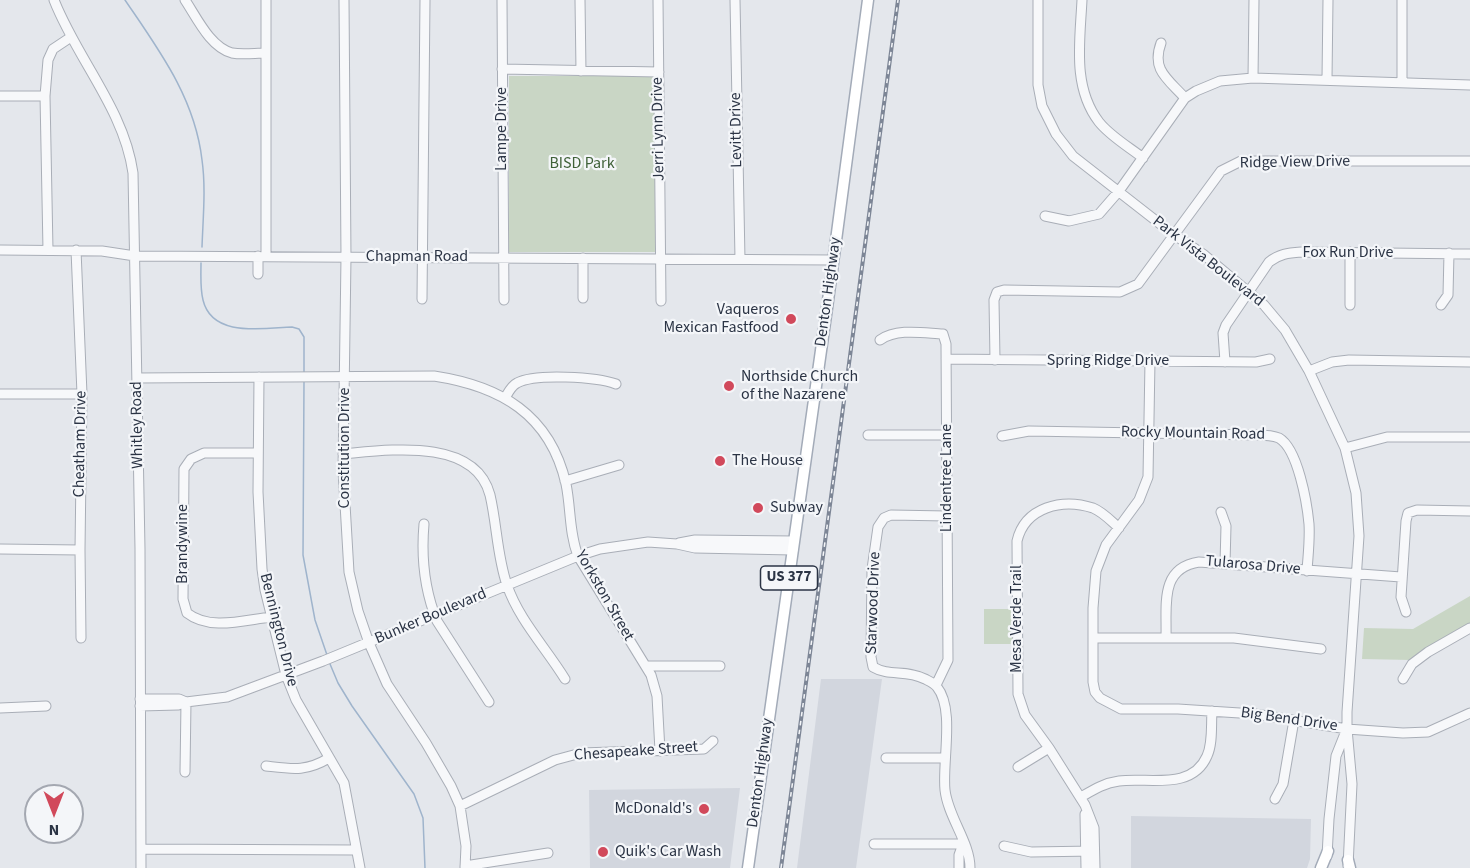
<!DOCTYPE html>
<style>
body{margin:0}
#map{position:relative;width:1470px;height:868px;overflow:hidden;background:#e4e7ec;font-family:"Source Sans 3",sans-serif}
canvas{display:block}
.north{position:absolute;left:24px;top:784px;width:60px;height:60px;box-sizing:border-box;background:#f4f6f9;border:2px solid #a4a8b1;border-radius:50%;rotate:180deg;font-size:16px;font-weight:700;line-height:24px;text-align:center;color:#2b3445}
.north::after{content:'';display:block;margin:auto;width:21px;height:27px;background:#d1495b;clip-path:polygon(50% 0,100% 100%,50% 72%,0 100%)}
</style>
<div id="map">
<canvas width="1470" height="868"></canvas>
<div class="north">N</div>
</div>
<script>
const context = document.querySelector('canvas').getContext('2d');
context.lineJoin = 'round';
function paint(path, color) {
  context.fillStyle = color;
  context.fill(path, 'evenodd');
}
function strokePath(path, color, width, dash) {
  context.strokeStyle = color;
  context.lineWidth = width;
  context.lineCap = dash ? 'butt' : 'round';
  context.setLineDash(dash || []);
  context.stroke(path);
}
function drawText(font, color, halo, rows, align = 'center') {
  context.font = font + ' "Source Sans 3",sans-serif';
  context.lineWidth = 4.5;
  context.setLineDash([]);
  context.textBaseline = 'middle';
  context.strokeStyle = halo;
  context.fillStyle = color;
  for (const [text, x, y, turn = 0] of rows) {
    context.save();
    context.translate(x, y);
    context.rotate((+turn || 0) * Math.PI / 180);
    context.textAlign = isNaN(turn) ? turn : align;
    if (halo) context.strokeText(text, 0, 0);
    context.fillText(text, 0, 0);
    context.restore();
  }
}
paint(new Path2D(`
 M821 679H882L856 868H797Z
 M740 788 730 868H590L589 790Z
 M1131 816 1311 819 1310 859 1307 868H1131Z`), '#d2d6de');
paint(new Path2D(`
 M509 76H656V252H509Z
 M1470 596V624L1411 660 1362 659 1364 628 1413 629Z
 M984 609H1015V644H984Z`), '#c9d6c5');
strokePath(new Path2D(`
 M125 0C159 50 195 98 202 160 206 188 203 218 202 247
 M201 263C201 275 200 288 203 300 212 338 263 328 292 327L299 329 304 337V372
 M304 381 303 555 315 620 327 655
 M330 664 338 683 352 706 414 794 423 818 425 868`), '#9fb4cc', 1.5);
const minor = new Path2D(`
 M54 0C77 59 124 109 133 173L140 549 141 868
 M185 0C197 18 210 47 232 53 243 55 255 53 266 53
 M344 0 346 257 343 470 349 572 358 611 369 643 387 684 426 743 451 786 460 806 466 846 465 868
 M502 0 504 300
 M580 0 581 71
 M658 0 661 301
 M735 0 740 259
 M1038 0V85L1042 106 1056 134 1073 156 1173 234 1203 254 1264 305 1285 330 1309 371 1345 448 1356 493 1359 536 1347 712V729L1352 784 1348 866
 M1082 0C1080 41 1072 87 1099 122 1110 136 1129 147 1143 158
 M1402 0V82
 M1161 43C1151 70 1168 79 1185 98
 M502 69 659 72
 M1253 78 1254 0
 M1327 79 1328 0
 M0 96H45
 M1045 216 1069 221 1099 214 1119 191 1185 98 1196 91 1220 81 1253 78 1470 85
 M0 250 102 251 135 256 834 260
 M48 250 45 96 48 60 53 49 71 37
 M76 250 82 394 80 550 81 638
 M1350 252V305
 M258 256V274
 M266 256V0
 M583 258V298
 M422 299 425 0
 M1441 305 1448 295 1449 253
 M880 340C897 328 923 333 943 334L946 344 948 660 936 685
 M946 359 1256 362 1270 359
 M995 360 994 300 997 292 1004 290 1120 292 1138 284 1221 171 1241 161H1470
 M1150 361 1148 477 1139 500 1106 545 1096 571 1093 608V682L1095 692 1100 698 1121 709H1178L1255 714 1347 729 1403 733 1428 732 1470 713
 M1225 362 1223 333 1226 325 1269 262C1279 254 1288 253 1301 252L1470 254
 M1309 371 1332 362 1349 360 1470 362
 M259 377 258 492 262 569 265 590 286 675 296 700 344 783 360 868
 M137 378 434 376C500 386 550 414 566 484 571 508 569 533 578 556L651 675 657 696 660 751
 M0 394H82
 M505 398C508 393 511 386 517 383 535 373 597 377 616 384
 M868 435H947
 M1002 436 1029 431 1256 435C1263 435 1272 435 1279 438 1298 449 1307 503 1309 524 1310 540 1308 555 1307 571
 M1345 448 1387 437H1470
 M258 453H204L191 459 184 469 183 599 187 613C210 631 244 620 271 617
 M343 454C388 450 475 437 490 495 497 525 497 556 507 585 519 620 546 648 565 679
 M565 481 619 465
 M1221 512 1226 526 1225 564
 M947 516 891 515 884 518 878 527 872 569 871 657 873 667C890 677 905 669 925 679 929 681 934 683 937 687 955 709 942 762 945 790 948 817 970 842 970 868
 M424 524C421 558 424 589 437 621L489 702
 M679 543 695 540 794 541
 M0 549 80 550
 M1406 612 1401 597 1406 521 1408 513 1417 510 1470 511
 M1166 637C1167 606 1159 568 1199 562L1401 577
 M1093 638H1234L1321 649
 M646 666H720
 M1403 679 1412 664 1428 652 1470 628
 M140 699H179L186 702
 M140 706 178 705 186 702 227 697 323 661 578 556 600 549 648 542 677 544 695 548 793 550
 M0 708 46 706
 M886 758H945
 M266 766C292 769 306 772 329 758
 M1018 767 1049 748
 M185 772 186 702
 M1081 797C1093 790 1104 783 1119 781 1148 777 1192 791 1207 756 1213 743 1211 725 1212 711
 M1275 799 1283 784 1294 720
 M460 806 555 760 581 753 704 749 713 741
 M1085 814 1086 868
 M874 844H963
 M1004 846 1031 852 1094 851
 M141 849 356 850
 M1327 856 1329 819 1336 756 1346 731
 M465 866 548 853
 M959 868V855L963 844
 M1095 868 1094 828 1085 805 1049 748 1025 715 1018 694 1017 541C1025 507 1062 498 1093 508 1103 512 1111 521 1119 528`);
const major = new Path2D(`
 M1348 860 1350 868
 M748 868 827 308 868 0
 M1321 868 1328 851`);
strokePath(minor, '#a9aeb7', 11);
strokePath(major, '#a3abb8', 13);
strokePath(minor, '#f7f8fa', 9);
strokePath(major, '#fff', 10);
const rail = new Path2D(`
 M781 868 898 0`);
strokePath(rail, '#7d8696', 4);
strokePath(rail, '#f4f6f9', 1.5, [4.5]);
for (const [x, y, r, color] of [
 [791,319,6,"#d1495b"],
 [729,386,6,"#d1495b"],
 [720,461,6,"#d1495b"],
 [758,508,6,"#d1495b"],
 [704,809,6,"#d1495b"],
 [603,852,6,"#d1495b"]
]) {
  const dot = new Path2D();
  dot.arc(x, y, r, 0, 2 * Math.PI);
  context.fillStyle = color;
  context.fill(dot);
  strokePath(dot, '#f4f6f9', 2);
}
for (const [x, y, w] of [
 [789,578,57]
]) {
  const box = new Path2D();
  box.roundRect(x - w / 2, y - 12, w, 24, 4.5);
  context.fillStyle = '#f4f6f9';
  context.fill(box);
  strokePath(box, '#2b3445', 1.5);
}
drawText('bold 15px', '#2b3445', null, [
 ["US 377",789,578]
]);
drawText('16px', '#2b3445', '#f4f6f9', [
 ["Lampe Drive",502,129,-90],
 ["Jerri Lynn Drive",659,129,-91],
 ["Levitt Drive",737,130,-91],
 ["Ridge View Drive",1295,163,-1],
 ["Fox Run Drive",1348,253],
 ["Chapman Road",417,257],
 ["Park Vista Boulevard",1208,262,38],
 ["Denton Highway",829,292,-82],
 ["Spring Ridge Drive",1108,361],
 ["Whitley Road",138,425,-91],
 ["Rocky Mountain Road",1193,434,1],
 ["Cheatham Drive",81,444,-89],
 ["Constitution Drive",345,448,-90],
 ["Lindentree Lane",947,478,-90],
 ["Brandywine",183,544,-90],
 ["Tularosa Drive",1253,566,5],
 ["Yorkston Street",604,596,60],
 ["Starwood Drive",874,603,-88],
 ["Bunker Boulevard",431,617,-23],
 ["Mesa Verde Trail",1017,619,-90],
 ["Bennington Drive",278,630,76],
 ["Big Bend Drive",1289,720,8],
 ["Chesapeake Street",636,752,-4],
 ["Denton Highway",761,773,-82]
]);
drawText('16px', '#3f6138', '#f4f6f9', [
 ["BISD Park",582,164]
]);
drawText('16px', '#2b3445', '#f4f6f9', [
 ["Vaqueros",779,310,"right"],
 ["Mexican Fastfood",779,328,"right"],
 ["Northside Church",741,377],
 ["of the Nazarene",741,395],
 ["The House",732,461],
 ["Subway",770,508],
 ["McDonald's",692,809,"right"],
 ["Quik's Car Wash",615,852]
], 'left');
</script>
